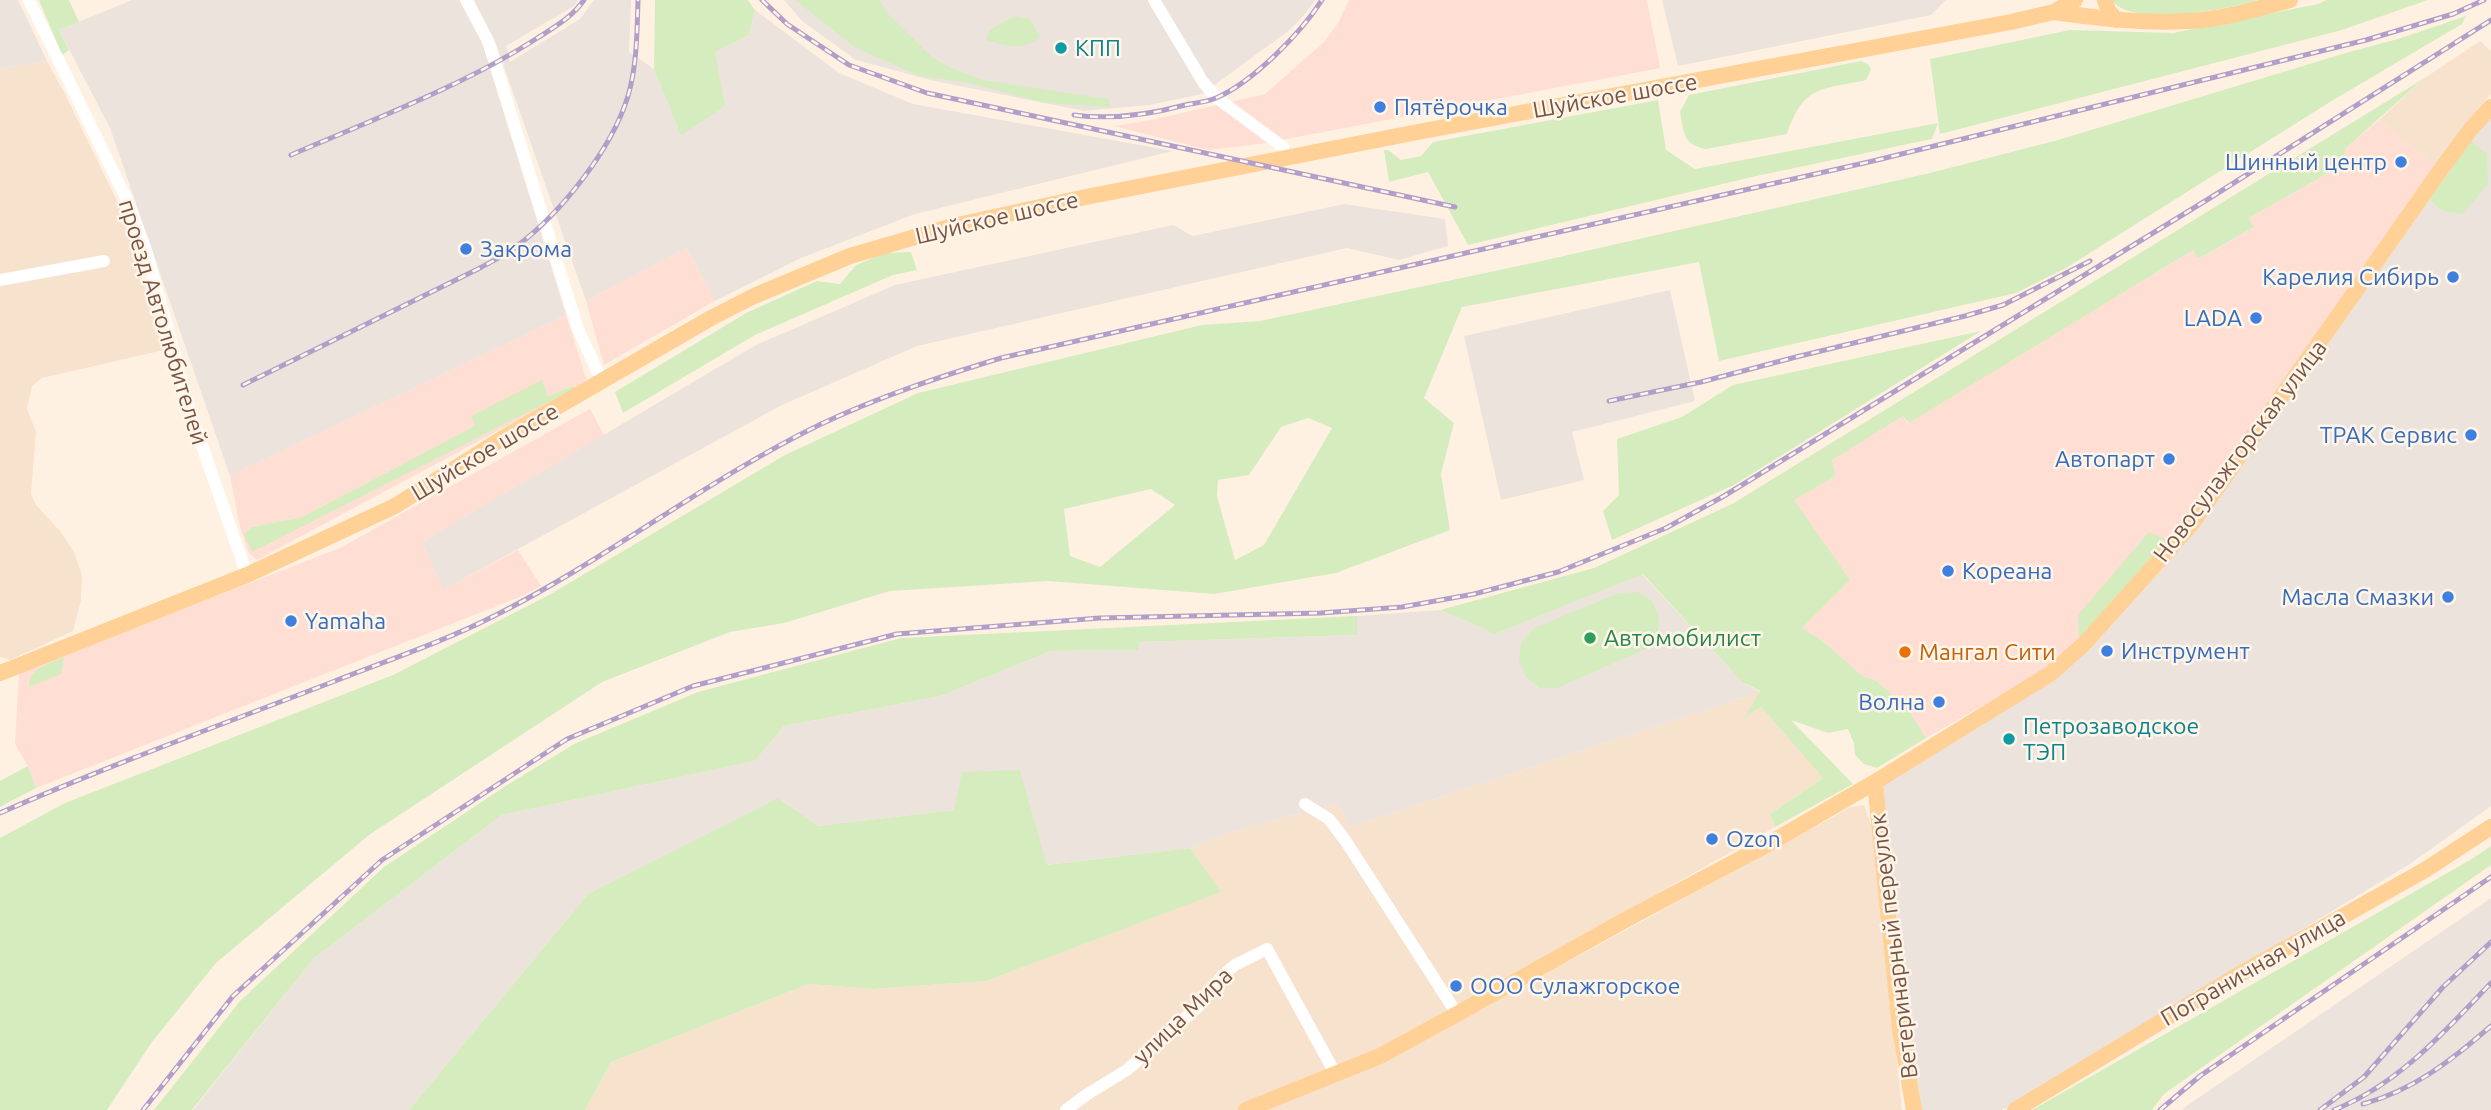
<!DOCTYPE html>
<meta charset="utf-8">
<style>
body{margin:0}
canvas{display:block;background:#fff1e1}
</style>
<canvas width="2491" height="1110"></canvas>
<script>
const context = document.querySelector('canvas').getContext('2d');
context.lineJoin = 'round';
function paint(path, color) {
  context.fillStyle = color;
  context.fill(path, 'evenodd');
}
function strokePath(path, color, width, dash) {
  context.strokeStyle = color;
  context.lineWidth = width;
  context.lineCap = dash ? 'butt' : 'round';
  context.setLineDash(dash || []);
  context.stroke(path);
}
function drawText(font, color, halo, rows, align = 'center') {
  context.font = font + ' Ubuntu,sans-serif';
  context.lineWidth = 5;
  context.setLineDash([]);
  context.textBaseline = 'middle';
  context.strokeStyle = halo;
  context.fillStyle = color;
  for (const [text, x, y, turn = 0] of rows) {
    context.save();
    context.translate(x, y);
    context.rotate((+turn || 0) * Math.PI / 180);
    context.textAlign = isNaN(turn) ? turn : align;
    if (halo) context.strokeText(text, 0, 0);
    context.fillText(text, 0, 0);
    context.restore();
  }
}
paint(new Path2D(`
 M2480 41 2491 51V94L2461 129 2436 166 2379 120 2423 79Z
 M47 61 65 94 120 207 164 350 42 378 32 386 27 409 36 432 31 494 36 505 60 531 74 552 82 575 81 600 73 631 10 660 0 657V69Z
 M1760 692 1746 716 1761 707 1823 778 1770 814 1775 827 1494 986 1379 1049 1239 1110H585L611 1062 809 984 873 989 986 981 1220 892 1190 848 1231 832 1338 803 1349 827Z
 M1864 805 1873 830 1902 1110H1253L1388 1060 1851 807Z`), '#f7e2ce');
paint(new Path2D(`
 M1349 0H1647L1660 68 1260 144 1208 150 1114 126 1152 120 1265 94 1324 42 1338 23Z
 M2379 120 2436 166 2208 491 2169 541 2079 642 2049 668 1926 738 1906 706 1875 680 1864 677 1820 639 1802 628 1793 500 1836 476 1831 460 1903 416 1908 423 2193 250 2199 259 2254 227 2249 218 2344 164 2345 149Z
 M687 248 715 301 604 365 586 301Z
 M566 315 586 378 583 385 257 560 249 553 240 527 230 476ZM542 381 548 396 573 385 571 390 252 551 245 534 252 527 302 517 476 426 471 416Z
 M590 409 604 435 422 542 443 590 518 550 541 586 522 596 36 788 28 766 15 744 19 673 340 548Z`), '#ffded4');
paint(new Path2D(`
 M0 0H18L47 61 0 69Z
 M132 0H461L481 39 566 315 230 476 110 128 59 30Z
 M474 0H578L574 6 506 46 510 62 580 19 594 0H631L629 52 654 69 681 136 714 52 749 35 755 10 839 73 913 104 1173 151 915 214 801 258 715 301 687 248 586 301 495 41Z
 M784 0H1315L1300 20 1287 32 1202 94 1149 105 1084 111 930 80 856 60 802 21Z
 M1662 0H1946L1931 15 1678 66Z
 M2491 117V806L2410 864 2011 1106 2001 1110H1920L1917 1097 1883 784 2056 676 2112 625 2211 509 2429 200 2442 211 2471 141Z
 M1344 204 1445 219 1448 246 1399 260 1347 248 917 346 782 405 443 590 422 542 756 345 895 285 1173 225 1193 236Z
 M1670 290 1695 401 1572 432 1584 480 1501 500 1464 336Z
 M1642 574 1742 682 1760 692 1349 827 1338 803 1231 832 1190 848 1046 865 1020 770 955 810 817 826 778 798 589 893 409 1110H193L314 958 502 815 755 761 784 726 941 696 1051 651 1137 650 1139 642 1357 635V616L1440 610 1483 628 1493 635Z
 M2491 898V1110H2182L2185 1107Z`), '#ede3dd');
paint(new Path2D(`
 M39 0H69L79 22 59 30 69 50 62 55Z
 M655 0H748L755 10 749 35 715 52 725 106 681 136 654 69Z
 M795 0H880L887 13 931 56 949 67 983 80 1108 99 1111 107 1045 103 969 83 919 76 856 48Z
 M2112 0H2258C2231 9 2129 28 2112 0Z
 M2326 0H2428L2342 30 1940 134 1930 59 2070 30 2173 33 2318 4Z
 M1014 16 1030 19 1040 37C1025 51 1004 46 986 40L989 30Z
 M2466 16 2462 24 2330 102 2066 268 2016 293 1719 361 1699 262 1462 307 1424 398 1454 423 1441 474 1450 530 1336 573 1214 594 1048 581 890 591 784 623 730 632 602 682 369 835 216 963 152 1042 107 1110H0V838L65 803 393 675 549 595 785 455 918 393 1202 325 1260 321 1546 260 1930 173 2058 140 2349 52 2398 39ZM1308 418 1332 428 1264 545 1235 560 1217 496 1218 480 1249 475 1281 427ZM1151 489 1175 505 1100 567 1070 556 1064 509Z
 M1861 61 1868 64 1871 70 1866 80C1820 90 1804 85 1787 134L1706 149C1682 145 1684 132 1680 112L1689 95Z
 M2423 79 2345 149 2344 164 2249 218 2254 227 2198 259 2193 250 1909 423 1903 416 1832 460 1836 476 1794 500 1850 580 1802 628 1820 639 1864 677 1875 680 1906 706 1926 738 1877 768 1864 764 1855 755 1854 743 1848 729 1828 733 1791 720 1853 784 1775 827 1770 814 1823 778 1761 707 1745 717 1760 691 1742 682 1643 574 1493 635 1483 628 1440 610 1594 568 1732 504Z
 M1658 100 1666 150 1695 169 1938 123 1932 139 1752 177 1468 245 1428 172 1389 182 1384 150H1388L1401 160 1421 156 1433 142Z
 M2471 141 2487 154 2488 184 2463 214 2442 211 2429 200Z
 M911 252 917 270 893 275 755 335 623 413 615 392 748 312 817 281 840 284 856 265 885 253Z
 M1981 331 1734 485 1612 540 1603 511 1619 495 1617 439 1682 417 1733 385Z
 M542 380 548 396 574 385 572 390 252 552 244 534 252 527 302 517 475 426 471 416Z
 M2149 532 2169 541 2079 642 2078 615Z
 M1638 592 1652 601 1659 616 1658 633 1646 649 1557 688H1540L1525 676 1519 661 1521 643 1534 628 1619 593Z
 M1357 616V635L1139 642 1138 650 1051 651 941 696 784 726 755 761 502 815 314 958 192 1110H154L240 1001 384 867 504 787 574 744 698 692 901 638Z
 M64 657 61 674 29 687C28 668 49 664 64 657Z
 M28 766 36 788 0 807V781Z
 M1020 770 1047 865 1190 848 1221 892 986 981 873 989 809 984 611 1062 585 1110H409L589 893 778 798 818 826 954 810 962 772Z
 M2491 846V865L2164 1094 2152 1110H2032L2470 860Z`), '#d5edbe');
strokePath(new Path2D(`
 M29 0 128 202 146 250 192 417 247 575
 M466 0 488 41 578 329 602 381
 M1154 0 1203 82 1217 98 1283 147 1286 158
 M0 280 104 261
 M1305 804 1329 819 1345 840 1457 1014
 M1066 1110 1086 1095 1127 1070 1201 1004 1222 976 1235 965 1267 949 1335 1073`), '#fff', 12);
strokePath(new Path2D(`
 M2105 0 2108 10 2116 20
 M2054 12C2099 18 2144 24 2189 21 2224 19 2257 9 2290 0
 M0 673 247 575 395 506 503 438 711 318 754 296 850 256 953 226 1081 198 1423 131 2011 22 2054 12 2075 0
 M1875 782 1900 1029 1914 1110
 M1246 1110 1380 1056 1457 1014 1627 919 1772 842 1875 782 2050 674 2083 645 2191 525 2442 168 2470 130 2491 107
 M2015 1110 2233 978 2425 870 2491 827`), '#ffd197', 16);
const rail = new Path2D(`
 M762 0 787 24 849 65 927 93 1455 207
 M1074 115C1112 120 1148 115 1185 105 1195 103 1207 102 1216 98 1253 82 1301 33 1322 0
 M291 155C372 120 465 85 539 37 556 26 572 17 584 0
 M243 385 480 268C492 261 506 255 517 246 561 213 612 149 628 96 637 66 637 32 638 0
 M1609 401 1701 382 1796 357 1965 316 2003 305 2090 261
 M0 813C110 765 223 724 335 681 388 660 443 642 494 616 606 560 706 480 819 425 878 397 939 377 1001 358L1873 161 2366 40 2453 14 2484 0
 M2363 1104C2414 1090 2452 1060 2491 1026
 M143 1110 233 996 382 860 567 739 693 686 897 634 1100 618 1321 613 1402 607 1474 594 1558 572 1666 528 1724 496 2210 198 2491 20
 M2160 1110 2200 1076 2491 877
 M2320 1110 2364 1077 2443 987 2491 942
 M2334 1110C2399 1084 2444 1032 2491 983`);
strokePath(rail, '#b29fc9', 5);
strokePath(rail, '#fff5e9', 2.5, [8]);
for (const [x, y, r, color] of [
 [1061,48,7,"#0f9aa8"],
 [1380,107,7,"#3f7fe0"],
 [2401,162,7,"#3f7fe0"],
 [466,249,7,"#3f7fe0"],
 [2453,277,7,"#3f7fe0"],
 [2256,318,7,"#3f7fe0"],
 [2471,435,7,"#3f7fe0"],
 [2169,459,7,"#3f7fe0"],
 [1948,571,7,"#3f7fe0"],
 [2448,597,7,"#3f7fe0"],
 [291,621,7,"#3f7fe0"],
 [1590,638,7,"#2e9e5b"],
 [2107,651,7,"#3f7fe0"],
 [1905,652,7,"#e8710a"],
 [1939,702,7,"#3f7fe0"],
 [2009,739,7,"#0f9aa8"],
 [1712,839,7,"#3f7fe0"],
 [1456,986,7,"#3f7fe0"]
]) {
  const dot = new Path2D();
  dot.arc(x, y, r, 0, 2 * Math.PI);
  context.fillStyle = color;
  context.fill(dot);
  strokePath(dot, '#fff5e9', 2.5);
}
drawText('23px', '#0d838f', '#fff5e9', [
 ["КПП",1075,48],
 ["Петрозаводское",2023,726],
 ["ТЭП",2023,752]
], 'left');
drawText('23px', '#785445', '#fff5e9', [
 ["Шуйское шоссе",1615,96,-10],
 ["Шуйское шоссе",997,218,-13],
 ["проезд Автолюбителей",163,322,73],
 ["Новосулажгорская улица",2240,451,-53],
 ["Шуйское шоссе",485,452,-31],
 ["Ветеринарный переулок",1894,946,-97],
 ["Пограничная улица",2253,968,-30],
 ["улица Мира",1183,1016,-44]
]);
drawText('23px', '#366cbe', '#fff5e9', [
 ["Пятёрочка",1394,107],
 ["Шинный центр",2387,162,"right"],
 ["Закрома",480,249],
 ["Карелия Сибирь",2439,277,"right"],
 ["LADA",2242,318,"right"],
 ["ТРАК Сервис",2457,435,"right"],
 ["Автопарт",2155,459,"right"],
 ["Кореана",1962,571],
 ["Масла Смазки",2434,597,"right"],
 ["Yamaha",305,621],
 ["Инструмент",2121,651],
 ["Волна",1925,702,"right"],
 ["Ozon",1726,839],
 ["ООО Сулажгорское",1470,986]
], 'left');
drawText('23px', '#27864d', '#fff5e9', [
 ["Автомобилист",1604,638]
], 'left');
drawText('23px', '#c56008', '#fff5e9', [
 ["Мангал Сити",1919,652]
], 'left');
</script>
